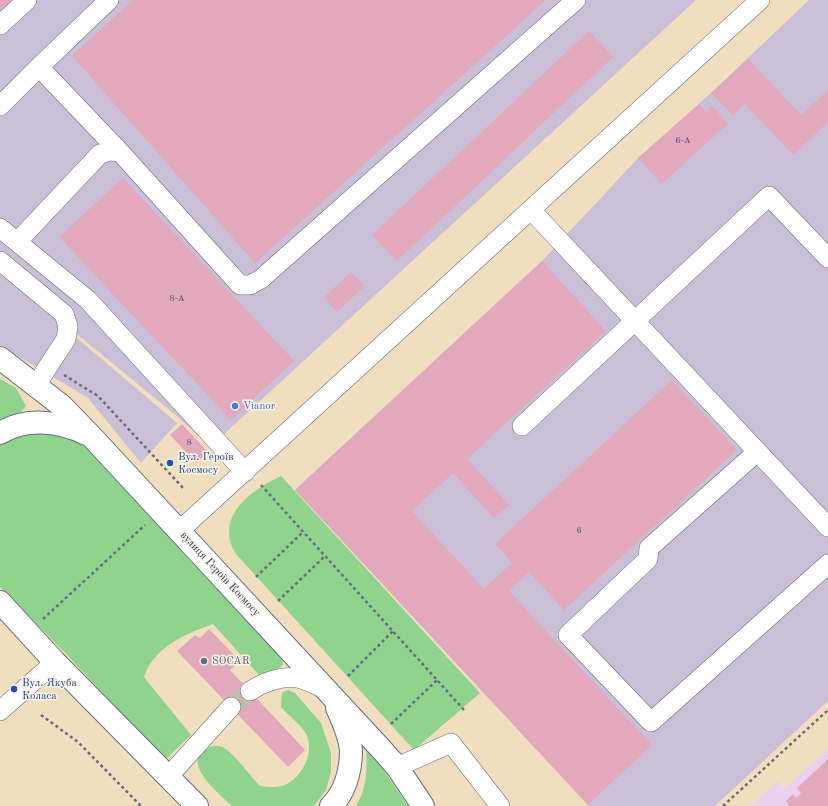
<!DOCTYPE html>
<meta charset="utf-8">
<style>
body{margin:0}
canvas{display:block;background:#f1debe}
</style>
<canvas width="828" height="806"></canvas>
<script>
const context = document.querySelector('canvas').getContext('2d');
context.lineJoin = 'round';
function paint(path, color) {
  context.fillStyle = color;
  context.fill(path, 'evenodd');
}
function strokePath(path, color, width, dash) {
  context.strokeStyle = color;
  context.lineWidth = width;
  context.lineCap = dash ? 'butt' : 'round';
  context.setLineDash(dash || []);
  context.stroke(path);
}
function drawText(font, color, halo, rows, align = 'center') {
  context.font = font + ' "Old Standard TT",serif';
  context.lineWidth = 3;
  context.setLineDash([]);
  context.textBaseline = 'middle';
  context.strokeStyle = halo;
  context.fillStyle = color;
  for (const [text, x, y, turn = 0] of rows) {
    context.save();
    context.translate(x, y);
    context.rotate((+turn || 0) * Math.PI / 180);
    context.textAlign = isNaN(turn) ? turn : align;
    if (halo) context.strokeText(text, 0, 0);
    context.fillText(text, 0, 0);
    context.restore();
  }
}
paint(new Path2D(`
 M828 748V806H750L778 781 784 789Z`), '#ead1ec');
paint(new Path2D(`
 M0 0H696L210 447 178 417 0 271Z
 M809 0H828V701L715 806H589L295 490 542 261 638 158 711 93Z
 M0 273 177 423 141 463 88 398 0 345Z`), '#cabfd6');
paint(new Path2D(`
 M0 379 16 388 26 406 21 412 0 419Z
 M46 431 70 434 91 446 189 560 283 654V665L271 674 259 675 213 624C185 634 154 647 144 677L191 735 165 760 69 657 0 587V444L22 434Z
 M281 476 480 693 414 750 236 554C214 517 250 491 281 476Z
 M288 690 295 693 321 723 331 753V772L326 790 314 806H232C220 794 181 764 206 749 212 745 218 745 224 748 236 755 250 776 260 786 268 787 277 788 285 785 303 777 316 750 305 732 299 723 288 715 281 707L282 693Z
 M366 744 408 806H356C368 788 367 765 366 744Z`), '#8fd38c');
paint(new Path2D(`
 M0 0H11L0 10Z
 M133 0H546L255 263 72 56Z
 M589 31 613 57 397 261 372 235Z
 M748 59 801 115 828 90V122L793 155 745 104 733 115 711 93Z
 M699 104 706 112 712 106 728 124 661 184 638 158Z
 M123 178 294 361 231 420 59 237Z
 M542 261 606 331 467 459 509 505 494 518 453 473 412 511 484 589 512 563 495 544 672 380 737 450 564 610 529 572 509 591 652 745 588 805 295 490Z
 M351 272 365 286 337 312 324 297Z
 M182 424 208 452 196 463 170 435Z
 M209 629 240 661 230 670 305 750 288 767 177 651 195 635 200 638Z
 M828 759V806H790L786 801 793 794 796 798 801 793 797 788Z`), '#e2a9bd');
strokePath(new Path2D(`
 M231 707 250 691`), '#c6bbab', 19, [19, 10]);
const minor = new Path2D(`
 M0 25 27 0
 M39 67 120 152 240 285H250L261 279 576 0
 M0 106 39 67 109 0
 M531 210 828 527
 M0 228 88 300 245 472
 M17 242 100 154 110 151 120 152
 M0 261 64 314 68 326 66 339 36 385
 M522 426 769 196 828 258
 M757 452 649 548 648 559 568 635 651 722 828 564
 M179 531 760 0
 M250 691C263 683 281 676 297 678 306 679 317 686 326 689
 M0 711 55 662
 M397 767 451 743 500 806
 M168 777 231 707`);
const major = new Path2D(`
 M0 358 62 406 92 437 382 750 397 767 423 806
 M0 433C26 417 60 421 86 434
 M0 602 55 662 197 806
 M331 806C345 793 351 770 351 751 350 737 343 721 337 708`);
strokePath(minor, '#666c80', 20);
strokePath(major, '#666c80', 24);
strokePath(new Path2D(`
 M64 375 98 396 184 489
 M261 485 464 710
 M256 577 303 532
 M278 601 325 556
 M43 619 145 525
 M348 676 393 631
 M41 715 78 742 141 806
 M391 724 437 680
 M723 806 828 710`), '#666c80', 2.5, [3, 3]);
strokePath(minor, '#fff', 19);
strokePath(major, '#fff', 22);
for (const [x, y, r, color] of [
 [235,406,4,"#3f7fe0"],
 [170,463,4,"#1a4fb4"],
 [204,661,4,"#5c6f8a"],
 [14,689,4,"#1a4fb4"]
]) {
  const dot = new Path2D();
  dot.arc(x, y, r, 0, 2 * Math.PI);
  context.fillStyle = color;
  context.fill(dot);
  strokePath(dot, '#fcf5e5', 1.5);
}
drawText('9px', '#4d4e76', null, [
 ["6-А",683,141],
 ["8-А",177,299],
 ["8",189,443],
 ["6",579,531]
]);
drawText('11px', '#366cbe', '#fcf5e5', [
 ["Vianor",243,406]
], 'left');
drawText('11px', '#164399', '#fcf5e5', [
 ["Вул. Героїв",178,457],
 ["Космосу",178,470],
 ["Вул. Якуба",22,683],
 ["Коласа",22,696]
], 'left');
drawText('11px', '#1b2f5e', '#fcf5e5', [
 ["вулиця Героїв Космосу",220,574,47]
]);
drawText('11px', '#4e5e75', '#fcf5e5', [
 ["SOCAR",212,661]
], 'left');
</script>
